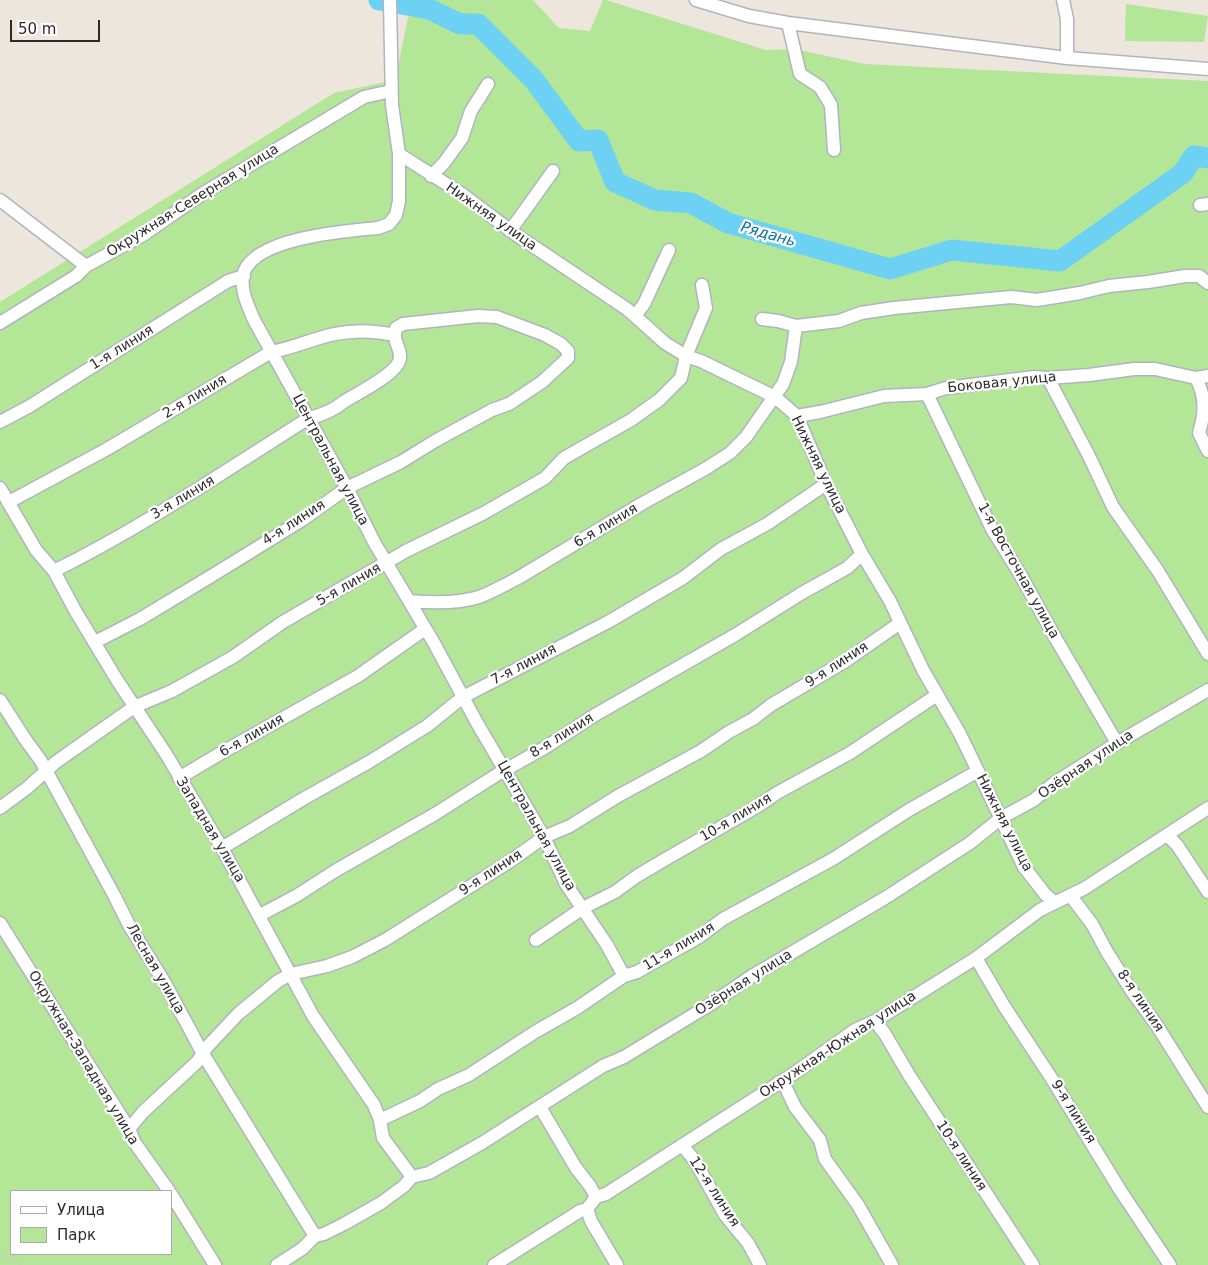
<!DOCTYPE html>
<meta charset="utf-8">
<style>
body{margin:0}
#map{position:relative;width:1208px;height:1265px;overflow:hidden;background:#ede6dd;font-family:"DejaVu Sans",sans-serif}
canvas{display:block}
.legend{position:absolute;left:10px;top:1190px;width:162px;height:65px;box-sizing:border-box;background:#fff;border:1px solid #aaa;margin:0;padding:6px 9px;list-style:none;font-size:15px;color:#2b2b2b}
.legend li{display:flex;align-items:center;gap:10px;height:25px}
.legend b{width:25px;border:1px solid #aaa}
.scale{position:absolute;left:10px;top:20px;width:90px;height:22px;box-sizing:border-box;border:2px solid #2b2b2b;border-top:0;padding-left:6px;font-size:15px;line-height:18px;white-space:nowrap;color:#2b2b2b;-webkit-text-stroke:4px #fff;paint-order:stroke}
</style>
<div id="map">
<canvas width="1208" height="1265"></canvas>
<ul class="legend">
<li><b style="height:6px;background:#fff"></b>Улица</li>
<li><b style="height:14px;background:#b3e697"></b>Парк</li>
</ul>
<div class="scale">50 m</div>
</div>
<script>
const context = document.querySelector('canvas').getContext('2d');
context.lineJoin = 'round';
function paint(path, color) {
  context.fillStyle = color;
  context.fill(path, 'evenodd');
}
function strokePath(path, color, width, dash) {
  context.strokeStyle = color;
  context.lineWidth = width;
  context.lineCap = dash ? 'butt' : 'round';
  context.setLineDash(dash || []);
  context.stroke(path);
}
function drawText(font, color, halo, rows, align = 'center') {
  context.font = font + ' "DejaVu Sans",sans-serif';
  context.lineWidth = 4.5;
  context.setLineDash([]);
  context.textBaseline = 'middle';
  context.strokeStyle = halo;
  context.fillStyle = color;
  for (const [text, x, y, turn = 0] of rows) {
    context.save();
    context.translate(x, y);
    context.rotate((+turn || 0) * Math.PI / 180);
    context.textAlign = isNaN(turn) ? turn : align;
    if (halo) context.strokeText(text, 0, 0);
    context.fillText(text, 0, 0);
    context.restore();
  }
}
paint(new Path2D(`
 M416 0H533L559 28 590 31 603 0H606L766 50 794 49 865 64 1208 81V1265H0V302L334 93 395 80 408 18ZM11 1191H171V1254H11Z
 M1126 4 1208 16 1204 42 1125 41Z`), '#b3e697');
strokePath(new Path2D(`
 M379 0 429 9 460 24H478L534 80 579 141 598 140 615 182 655 200 691 203 728 223 890 269 952 250 1060 261 1183 173 1194 156 1208 158`), '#6cd1f3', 21);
const minor = new Path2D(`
 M390 0 392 105 399 154V201L396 215 389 224 378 228C347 231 257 237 244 272 239 288 248 306 254 320L347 488 374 542 434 643 477 723 544 837 566 884 607 945 624 976
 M696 0 749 16 788 23 1067 58 1208 69
 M1063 0 1067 19V58
 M788 23 800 74 820 87 831 105 834 150
 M399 154 462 194 515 234 627 309 665 343 686 356 701 361 775 397 797 416 826 484 862 554 890 601 923 670 960 734 1024 867 1045 894 1055 903
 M431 176 444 163 462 138 471 111 488 84
 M0 200 86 266
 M1200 205 1208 204
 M510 231 553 171
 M635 316 644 304 669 250
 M762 319 778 321 796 326 839 321 861 313 894 308 1011 297 1037 300 1080 293 1109 286 1148 282 1185 276H1199L1208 283
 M0 323 76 276 86 266 143 235 202 194 364 97 391 91
 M1048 378 1089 456 1113 507 1158 571 1208 654
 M1196 378C1206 397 1205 413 1199 433L1208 451
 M927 394 992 529 1020 574 1056 639 1117 743
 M797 416 820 412 884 396 927 394 946 388 1034 377 1048 378 1089 375 1134 369H1155L1196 378 1208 376
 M0 422 30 406 228 281 244 276
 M0 488 36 550 54 571 76 612 117 680 166 754 222 848 313 1016 374 1105 380 1120 383 1138 412 1177
 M9 502 107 449 271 352C294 348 314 338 335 334 354 330 375 331 394 335
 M54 571C143 527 225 471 309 418 323 415 334 410 345 401 358 393 399 373 400 358 401 347 392 342 396 328L403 324 478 316 497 317 545 335 561 344 568 351V358L542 382 509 404 492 410 435 441 401 462 347 488 302 520 213 575 140 619 95 642
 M409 601C431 603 457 604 479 597 492 592 505 585 518 578L643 503 705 469 730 453 746 437 783 384 791 362 796 326
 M0 700 25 739 41 761 115 897 129 925 166 985 203 1054 315 1236
 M179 778 221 753 358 676 425 629
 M0 808 27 788 56 762 134 707 172 691 233 657 283 622 406 551 484 513 545 478 564 458 631 420 659 400 681 378 686 356 706 308 702 285
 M1167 835 1177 845 1208 892
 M222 848 303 799 369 762 427 726 463 697 608 622 683 578 721 549 767 524 826 484
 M1070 895 1092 924 1107 952 1133 993 1156 1024 1208 1107
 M260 915 296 896 335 871 435 814 498 774 546 747 595 715 735 635 802 593 847 568 862 554
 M0 923 129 1129 135 1143 169 1191
 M536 940 583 908 615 892 637 876 664 860 758 806 777 793 850 753 937 695
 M976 958 1004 1006 1052 1079 1120 1190 1170 1265
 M875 1021 885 1034 909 1075 1033 1265
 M779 1082 786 1088 795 1107 820 1140 825 1159 858 1205 892 1265
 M540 1107 576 1168 590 1186 596 1197
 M380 1120 420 1101 438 1089 469 1075 535 1032 577 1008 624 976 637 972 699 937 723 919 833 859 909 810 978 771
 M129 1129 143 1112 197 1062 207 1047 238 1014 278 981 291 974 327 966 352 957 385 940 509 862 544 837 570 826 618 796 701 751 729 732 753 719 771 705 844 662 900 623
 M682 1145 695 1161 725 1215 748 1243 760 1265
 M171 1194 215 1265
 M587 1209 591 1221 617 1265
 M277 1265 302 1249 315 1236 324 1234 344 1224 381 1203 404 1186 412 1177 429 1173 482 1143 603 1066 624 1057 711 1004 752 976 885 898 970 843 1001 818 1034 800 1053 784 1117 743 1208 690
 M494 1265 580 1211 587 1209 596 1197 606 1194 796 1072 855 1030 875 1021 976 958 1040 910 1085 888 1208 808`);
strokePath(minor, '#b1b4bf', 15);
strokePath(new Path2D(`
 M0 1253 23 1265`), '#c8c8c8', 2, [4, 2.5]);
strokePath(minor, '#fff', 12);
drawText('14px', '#2b2b2b', '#fff', [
 ["Окружная-Северная улица",193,201,-32],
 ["Нижняя улица",491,217,35],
 ["1-я линия",122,348,-32],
 ["Боковая улица",1002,383,-6],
 ["2-я линия",195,397,-31],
 ["Центральная улица",330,460,62],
 ["Нижняя улица",818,465,64],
 ["3-я линия",183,498,-31],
 ["4-я линия",294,523,-33],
 ["6-я линия",606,526,-31],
 ["1-я Восточная улица",1018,571,61],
 ["5-я линия",349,585,-30],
 ["7-я линия",524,665,-28],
 ["9-я линия",837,665,-33],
 ["6-я линия",252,736,-30],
 ["8-я линия",562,736,-32],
 ["Озёрная улица",1086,765,-34],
 ["10-я линия",736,818,-31],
 ["Нижняя улица",1004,823,63],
 ["Центральная улица",536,826,61],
 ["Западная улица",210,830,59],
 ["9-я линия",491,873,-33],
 ["11-я линия",679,947,-31],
 ["Лесная улица",155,969,60],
 ["Озёрная улица",744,983,-32],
 ["8-я линия",1140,1001,56],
 ["Окружная-Южная улица",838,1045,-33],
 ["Окружная-Западная улица",83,1058,59],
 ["9-я линия",1073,1112,58],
 ["10-я линия",961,1156,57],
 ["12-я линия",714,1192,57]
]);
drawText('italic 15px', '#096fa2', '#fff', [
 ["Рядань",768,235,16]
]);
</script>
